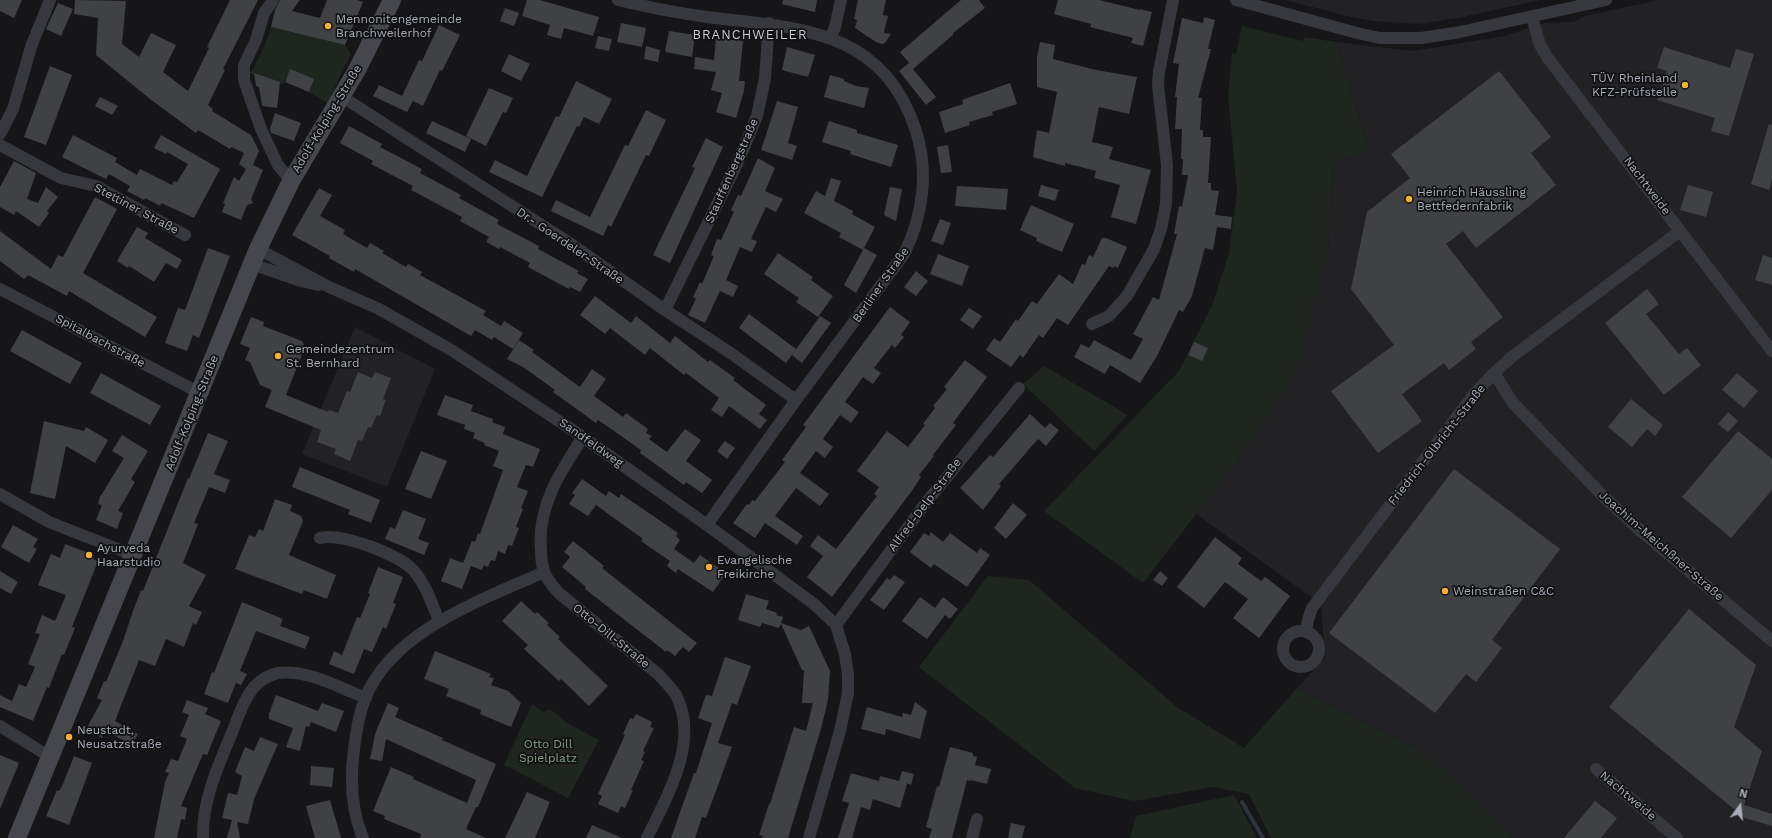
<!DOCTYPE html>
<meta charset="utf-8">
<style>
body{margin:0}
#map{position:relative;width:1772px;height:838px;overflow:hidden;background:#161618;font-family:"Work Sans",sans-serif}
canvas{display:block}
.north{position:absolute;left:1720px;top:786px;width:40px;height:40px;-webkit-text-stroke:3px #111113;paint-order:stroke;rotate:15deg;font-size:11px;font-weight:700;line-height:16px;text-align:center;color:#a8adb8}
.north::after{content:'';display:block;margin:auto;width:14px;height:18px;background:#a8adb8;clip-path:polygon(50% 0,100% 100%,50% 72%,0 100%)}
</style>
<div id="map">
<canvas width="1772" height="838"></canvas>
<div class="north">N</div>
</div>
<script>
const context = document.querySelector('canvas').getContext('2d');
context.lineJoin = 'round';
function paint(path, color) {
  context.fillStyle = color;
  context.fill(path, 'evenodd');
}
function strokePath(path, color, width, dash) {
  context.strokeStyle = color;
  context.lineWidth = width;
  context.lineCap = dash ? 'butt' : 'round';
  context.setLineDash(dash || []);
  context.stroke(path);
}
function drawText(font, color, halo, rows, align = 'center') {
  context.font = font + ' "Work Sans",sans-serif';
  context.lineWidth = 3.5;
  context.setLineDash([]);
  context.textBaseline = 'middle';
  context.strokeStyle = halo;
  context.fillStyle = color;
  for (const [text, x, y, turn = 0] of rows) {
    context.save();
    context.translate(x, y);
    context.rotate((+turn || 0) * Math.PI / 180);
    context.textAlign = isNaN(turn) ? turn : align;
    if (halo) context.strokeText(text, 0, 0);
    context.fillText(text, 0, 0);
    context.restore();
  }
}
paint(new Path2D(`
 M1285 0H1540L1458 18 1419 24 1374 21 1351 17Z
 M1659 0H1772V838H1512L1427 755 1297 688 1325 658 1321 604 1196 514 1248 447 1328 248 1333 165 1369 149 1336 42 1413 51 1505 36 1544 23 1573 22 1585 16Z
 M355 327 435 369 387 487 302 454Z`), '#222225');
paint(new Path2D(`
 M1242 26 1303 41 1304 37 1336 42 1369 149 1333 165 1328 248 1296 374 1248 447 1143 583 1044 511 1179 371 1213 303 1229 253 1237 192 1228 95 1232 53 1236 54Z
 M271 27 345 45 351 54 327 103 309 92 290 70 283 84 250 73C260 58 266 44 271 27Z
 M1044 366 1128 415 1094 451 1023 384Z
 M988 576 1029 580 1177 707 1244 748 1297 688 1427 755 1512 838H1271L1249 794 1213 787 1134 801 1075 788 919 667Z
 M532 704 543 712 550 709 567 723 599 740 568 798 504 765Z
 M1234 795 1257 838H1130L1136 816Z`), '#1e261f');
strokePath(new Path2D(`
 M1242 802 1263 838`), '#2c353c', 4);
paint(new Path2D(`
 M0 0H22L14 18 0 11Z
 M75 0 126 1 122 44 139 57 151 33 176 45 163 72 188 91 209 48 207 47 230 0H258L223 69 225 70 208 105 213 109 212 111 251 135 259 151 253 165 263 170 251 199 253 203 247 205 241 220 222 212 225 204 223 203 234 177 239 181 246 169 239 164 244 153 231 147 230 149 198 130 196 133 150 99 96 55 98 18 74 14Z
 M280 0H300L292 11 320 18 327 0H357L363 2 345 45 271 27 275 10Z
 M527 0H540L599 17 593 36 564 28 561 39 547 35 550 25 522 16Z
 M783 0H817L815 12 782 4Z
 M858 0H886L883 15 888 16 884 31V33L891 34 885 43 882 44 876 42 855 28 857 20 854 19Z
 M961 0H979L985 8 953 33 954 34 913 69 936 97 926 105 899 71 909 63 900 52Z
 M1058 0H1099L1140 10V9L1152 12 1143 46 1131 43 1133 38 1090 27 1091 24 1054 14Z
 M58 3 73 9 61 36 46 29Z
 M505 8 519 13 514 26 500 21Z
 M1204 17 1215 20 1208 49H1211L1198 98H1202L1200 130H1203V137H1211L1208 183H1211V190L1219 191 1215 215 1232 217 1231 229 1217 227 1213 250 1205 248 1192 296 1183 312 1179 310 1157 356 1140 383 1110 365 1105 374 1074 357 1081 344 1089 348 1094 340 1131 360 1143 339 1133 334 1153 297 1159 300 1177 234H1174L1179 206 1182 207 1188 175H1182L1183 159H1181L1182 129H1175L1177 97H1175L1179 64 1173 63 1182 18 1203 23Z
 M621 23 646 28 642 47 617 42Z
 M439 25 460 35 442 71 440 70 423 106 413 101 407 112 373 96 379 85 402 96 419 60 422 61Z
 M669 31 695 35 692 57 665 52Z
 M598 36 612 39 609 51 595 48Z
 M716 38 743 41 739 81H745L744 91 736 118 716 112 722 93 711 90 716 72 694 69 695 57 714 60Z
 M1040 42 1055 45 1053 59 1096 70 1137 77 1129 114 1099 107 1092 142 1113 147 1109 159 1151 170 1136 224 1111 217 1120 185 1094 178 1096 171 1065 163V166L1033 157 1037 130 1049 133 1057 92 1037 87V57Z
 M646 46 660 50 658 62 644 59Z
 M787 47 815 55 808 77 782 70Z
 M1664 47 1730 68 1736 49 1754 54 1729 136 1711 131 1715 118 1657 100 1667 71 1657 68Z
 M509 54 530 64 521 81 501 71Z
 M50 66 72 75 46 145 24 137Z
 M290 69 314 79 309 92 285 82Z
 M1499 71 1551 137 1531 153 1556 185 1476 248 1463 231 1446 244 1503 317 1471 342 1476 349 1449 370 1444 363 1402 394 1422 421 1378 453 1331 391 1394 345 1351 289 1367 212 1410 178 1391 154Z
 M254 73 280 82 277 108 262 106 259 87 256 86Z
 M830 75 844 79V81L856 86 869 88 864 108 824 97Z
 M576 81 612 99 599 124 584 117 579 127 577 126 542 197 489 172 495 160 527 176 556 116 559 117Z
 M1010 83 1017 104 992 112 993 115 969 122 970 125 945 133 939 112 963 104 962 100Z
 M489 88 513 98 506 113 503 112 486 146 466 136Z
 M100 97 118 106 112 115 95 106Z
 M777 101 798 107 788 143 797 146 792 160 761 150Z
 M646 110 666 120 649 156 646 155 611 227 608 225 603 236 551 211 556 200 590 217 625 145 628 146Z
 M275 113 301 123 294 141 271 133 270 129Z
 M432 121 471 139 465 152 426 133Z
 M829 121 857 130V133L898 145 891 167 850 154 851 151 822 142Z
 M1769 124 1772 125V179L1769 190 1751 184Z
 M349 126 382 144 380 147 422 169 420 173 461 195 459 198 499 220 497 224 539 246 538 249 579 271 577 273 588 279 580 292 570 287 569 289 528 267 530 263 500 247 499 249 486 242 489 237 460 221 462 217 411 190 413 186 371 164 373 161 340 143Z
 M73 135 117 158 115 162 137 175 140 169 172 185 174 181 177 182 188 164 167 152 166 154 154 148 161 135 220 169 194 218 161 203 160 206 145 198 144 200 127 191 130 186 109 174 106 179 62 157Z
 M706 138 723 147 670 263 653 255 695 168 692 167Z
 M948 145 952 172 941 173 937 147Z
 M758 158 775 168 765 191 783 199 776 212 766 207 751 239 757 241 752 252 740 247 726 280 738 286 733 297 720 291 705 323 688 315 696 299 693 297 700 282 702 284 714 256 711 255 717 239 721 240 734 212 731 210 738 195 741 196Z
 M14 161 36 173 27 199 38 203 46 187 58 197 47 211 49 213 39 227 16 211 14 215 0 207V187Z
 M831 178 841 181 834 201 853 211 852 214 875 227 863 250 839 237 841 233 804 213 816 191 825 196Z
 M1041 185 1059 190 1055 201 1038 196Z
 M1688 185 1713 192 1706 217 1680 210Z
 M957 186 1008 189 1006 210 955 206Z
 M890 187 902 189 896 221 884 215Z
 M319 188 332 195 320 216 345 230 343 234 367 248 370 243 384 251 382 253 406 267 408 264 422 272 420 275 486 311 483 315 501 326 504 321 523 333 513 349 494 337 492 340 475 330 471 336 381 284 355 269 354 272 329 258 330 256 292 235Z
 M95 197 117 209 83 273 157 317 145 337 69 291 67 296 28 275 24 279 0 261V231L51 269 58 255 63 257Z
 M1031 205 1074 224 1062 252 1036 241 1037 238 1020 230Z
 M940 219 951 223 943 245 931 241Z
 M137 227 148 233 145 238 182 260 177 269 166 263 154 282 129 266 128 268 117 261Z
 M1102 238H1106L1127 247 1118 268 1114 266V268L1109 266 1068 325 1057 318 1043 338 1039 335 1023 358 1020 355 1011 367 986 350 994 338 1000 342 1016 319 1018 321 1032 301 1037 304 1059 274 1073 284 1082 264 1085 265 1089 255 1093 257Z
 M208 248 230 256 199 338 193 335 187 351 165 343 178 308 185 310Z
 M864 248 877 255 856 293 844 285Z
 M778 253 813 277 811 280 833 296 818 317 796 302 799 298 764 274Z
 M938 254 969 266 962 286 930 274Z
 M1763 255 1772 258V285L1755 280Z
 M916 271 928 281 916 296 904 287Z
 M1647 289 1659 304 1646 314 1679 354 1687 348 1701 365 1664 395 1605 323Z
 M595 296 631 323 636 316 670 343 675 336 708 362 710 360 735 378 733 380 766 405 759 414 767 420 760 429 729 406 722 417 711 410 719 398 686 373 684 375 650 348 645 355 610 328 605 334 580 315Z
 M890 307 910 322 901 335 904 337 895 348 892 345 874 368 881 373 873 384 863 377 845 402 859 412 851 423 840 415 823 439 833 447 825 458 816 451 800 473 829 494 820 506 796 488 775 516 803 536 797 545 765 523 755 538 733 523 747 504 749 505 752 500 755 501 785 462 782 460 806 427 803 425Z
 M969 308 982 316 973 329 960 320Z
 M749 314 796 349 786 363 739 328Z
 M820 316 831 323 802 363 792 355Z
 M251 317 264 322 263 326 302 341 305 347 286 395 328 412 329 410 338 413 347 391 350 392 358 372 372 378 375 372 391 378 383 399 386 400 380 416 377 415 371 428 368 427 362 441 358 440 350 461 334 454 336 449 317 442 321 430 265 407 272 390 260 385 250 362 245 360 250 348 240 344Z
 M22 330 82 363 70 384 10 351Z
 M519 340 534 350 532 352 580 387 592 369 606 379 594 396 623 417 626 413 648 429 646 433 652 436 649 439 667 452 685 429 701 440 686 461 712 480 702 493 686 482 684 485 640 453 641 450 614 431 598 420 596 423 553 392 555 390 523 367 507 359Z
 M1194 342 1208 348 1202 361 1188 355Z
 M965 360 987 377 953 423 956 425 933 455 934 456 919 475 921 477 911 492 832 597 807 577 823 556 810 546 818 535 836 549 877 496 874 494 879 487 857 471 887 431 908 447 925 425 923 424 935 408 933 406 947 389 944 387Z
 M101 373 161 406 150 425 90 393Z
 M1737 373 1758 391 1744 408 1722 390Z
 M445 395 473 405 471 411 493 419 492 422 505 427 503 434 540 449 533 467 526 465 517 487 528 491 521 508 523 509 516 527 519 528 512 546 508 545 505 554 498 551 495 561 491 560 488 567 484 565 482 570 471 566 462 589 441 581 450 558 463 563 472 541 475 542 478 533 480 534 503 470 493 466 499 451 484 445 485 443 473 438 475 433 464 429 465 425 437 415Z
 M1631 399 1663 425 1655 436 1647 429 1632 447 1608 427Z
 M1728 412 1738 421 1728 432 1718 424Z
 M1030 414 1045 428 1050 423 1059 430 1046 446 1038 439 999 484 1001 486 983 510 960 488 990 455 993 457Z
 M44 421 84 431 86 427 108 440 95 463 66 446 55 499 30 493Z
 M1738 431 1772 459V490L1731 538 1682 497Z
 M208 433 228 441 214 474 230 480 225 493 209 487 194 523 198 524 183 563 206 575 189 606 202 612 196 625 193 623 184 647 166 639 155 666 139 660 115 721 138 734 132 745 106 731 102 738 86 729 102 700 97 698 104 681 106 682 123 641 134 608 141 590 143 591 188 478 189 479Z
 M122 435 148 451 131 479 135 482 118 511 123 513 117 529 96 520 102 505 98 504 100 497 124 458 112 451Z
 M725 441 735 448 727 459 717 451Z
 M421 451 447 461 431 499 405 489Z
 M300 467 380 500 371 523 348 514 350 510 292 487Z
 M1454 469 1560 549 1492 640 1502 648 1476 682 1466 674 1435 713 1329 633Z
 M582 479 606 496 609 491 619 498 621 494 678 533 676 536 680 540 674 549 694 563 700 555 726 573 713 592 678 569 676 573 667 566 670 561 641 541 643 539 596 505 588 516 569 504 575 495 572 493Z
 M275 499 292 505 290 511 301 516 303 521 289 555 336 575 327 599 304 590 302 594 235 569 249 535 255 537 259 529 263 531Z
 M1013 503 1027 515 1006 539 994 528Z
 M403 510 426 519 418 539 429 543 424 555 385 539 390 527 395 529Z
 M13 525 38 539 33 547 37 549 29 563 1 547Z
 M931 532 943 542 950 533 977 553 980 548 990 555 967 587 934 564 931 568 910 552 924 533 929 536Z
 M1215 537 1242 558 1238 564 1261 581 1265 577 1290 596 1259 638 1233 618 1248 599 1225 582 1204 608 1177 587Z
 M573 541 604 566 602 568 697 643 689 652 683 647 675 656 667 650 666 652 585 589 586 587 562 567 570 557 564 552Z
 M65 544 94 555 93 559 98 561 72 627 75 628 64 655 62 654 49 688 47 687 33 721 0 707V695L12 701 19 684 26 687 35 667 28 664 40 634 35 633 42 615 55 621 66 595 38 585 51 554 60 558Z
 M378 567 403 577 393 603 396 604 386 629 383 627 372 652 364 649 354 674 329 664 334 651 342 655 357 617 360 618 370 594 368 593Z
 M0 571 18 582 11 594 0 588Z
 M1160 571 1168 578 1162 586 1153 580Z
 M894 575 905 582 884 610 870 600 887 578 890 580Z
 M746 594 769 601 766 609 777 613 776 615 783 617 781 623 801 630 809 626 830 671 828 700 821 729 788 838H762L763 836 759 835 769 804H770L794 727 806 731 813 703H802L804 670H802L781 624 779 628 762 623 760 627 738 620Z
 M920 597 935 608 943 597 958 609 950 619 945 615 927 639 902 621Z
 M521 601 535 614 537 612 549 623 547 625 560 637 558 639 608 686 589 706 561 679 559 681 524 649 528 645 502 621Z
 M242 602 283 619 280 626 310 637 305 649 256 631 240 671 247 674 241 685 236 683 228 703 204 694 212 672 214 673Z
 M1689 609 1756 665 1734 727 1762 751 1744 805 1772 814V826L1745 818 1609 707Z
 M435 651 491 674 489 677 494 678 491 685 508 691 521 703 511 727 480 714 481 710 446 696 449 689 424 679Z
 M725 657 751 666 737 705 732 703 718 743 732 747 706 818 702 817 695 838H671L694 773H696L712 723 698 718 706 695 712 696Z
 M276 695 318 711 322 703 344 711 336 732 311 722 309 727 306 726 300 751 286 747 293 728 269 719V714Z
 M187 700 208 708 205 714 221 721 207 755 203 754 181 806 187 808 185 820 181 819 177 838H154L165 782 169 773 165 772 171 759 178 761 187 739 180 736 189 715 182 712Z
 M915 702 927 711 920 739 886 729 885 735 861 729 867 707 902 717 903 713 911 715Z
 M388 703 399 708 395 717 443 738 442 740 496 764 478 807H476L466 829 486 838H420L421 834 384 819 385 816 373 811 391 767 414 777 413 779 467 803 476 780 386 739 382 761 370 759 375 734Z
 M636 714 652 722 650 727 654 728 643 751 645 752 641 760 644 761 631 790H633L625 808 621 806 618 813 598 804 602 796 598 794 625 735 623 734 630 718 633 719Z
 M260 737 278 744 254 799 248 824 237 822 240 838H227L232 820 222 818 228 793 237 795 242 776 235 772 245 747 254 751Z
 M950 747 973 753V756L977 757 975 765 991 769 987 784 971 780V781L967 780 952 838H929L932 829 926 827 937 786 939 787Z
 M0 755 19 763 0 809Z
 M74 756 92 763 69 825 46 816 57 790 59 791 63 784Z
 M311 766 334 768 332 787 310 785Z
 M902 771 914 774 911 785 906 783 907 784 900 808 873 799 870 810 861 807 852 838H838L849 803 842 801 851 773 879 781 880 776 899 781Z
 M527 792 550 802 535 838H505Z
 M330 800 341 838H315L306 806Z
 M1595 801 1617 818 1601 838H1564Z
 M1011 823 1025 826 1022 838H1008Z
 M592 825 622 838H586Z`), '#404145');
strokePath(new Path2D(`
 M273 0 264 13 256 40 244 65V80L261 129 278 165 291 181
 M618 0C647 7 677 13 707 17 797 28 883 28 916 131 929 172 923 216 904 254L796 400 707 525
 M1236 0 1357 33 1380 38H1421L1460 32 1606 0
 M1532 17 1540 45 1547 57 1772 351
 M830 38 835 27 841 0
 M341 96 568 242 665 310 732 354 796 400
 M0 134 13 109 32 44 50 0
 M0 145 61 178 96 186 185 235
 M258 249 329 287 379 309 453 351 583 437 707 525 814 604 836 625 845 654 848 675V693L840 731 809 838
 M252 264 301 281 318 285
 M0 289 200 393
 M665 310 738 162 757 116 765 78 769 23
 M1092 324 1109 316 1127 296 1154 249 1161 229 1166 204 1167 165 1158 85 1159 72 1173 0
 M1494 373 1513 403 1604 497 1642 532 1772 641
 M583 437C560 472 537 507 541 550 541 558 542 567 545 574 549 582 554 588 560 594L658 674C664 681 671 687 676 695 700 742 667 796 647 838
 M0 494 49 522 133 555
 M320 538C341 532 400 555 414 571 426 585 432 604 439 621
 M836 625 925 504 1019 388
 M1283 649a18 18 0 1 1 36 0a18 18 0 1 1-36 0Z
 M1306 632 1308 620 1312 608 1474 394 1494 373 1513 356 1680 231
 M0 726 50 757
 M1596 769 1677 838
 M203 838C202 800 219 764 233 730 238 717 243 702 251 691 257 682 268 675 278 673 308 669 339 688 366 698
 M363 838C351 810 350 779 354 749 356 732 359 714 365 699 392 630 483 600 544 572
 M972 838 977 819`), '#37383d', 12);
strokePath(new Path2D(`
 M17 838 258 249 291 181 357 70 392 0`), '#45474d', 18);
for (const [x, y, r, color] of [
 [328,26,4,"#f2b134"],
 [1685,85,4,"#f2b134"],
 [1409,199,4,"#f2b134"],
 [278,356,4,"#f2b134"],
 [89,555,4,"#f2b134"],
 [709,567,4,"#f2b134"],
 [1445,591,4,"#f2b134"],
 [69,737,4,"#f2b134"]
]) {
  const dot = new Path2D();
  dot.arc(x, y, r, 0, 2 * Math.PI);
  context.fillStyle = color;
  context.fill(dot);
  strokePath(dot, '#111113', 1.5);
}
drawText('12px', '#a8adb8', '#111113', [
 ["Mennonitengemeinde",336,19],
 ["Branchweilerhof",336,33],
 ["TÜV Rheinland",1677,78,"right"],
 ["KFZ-Prüfstelle",1677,92,"right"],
 ["Heinrich Häussling",1417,192],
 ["Bettfedernfabrik",1417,206],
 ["Gemeindezentrum",286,349],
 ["St. Bernhard",286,363],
 ["Ayurveda",97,548],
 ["Haarstudio",97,562],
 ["Evangelische",717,560],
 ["Freikirche",717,574],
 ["Weinstraßen C&C",1453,591],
 ["Neustadt,",77,730],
 ["Neusatzstraße",77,744]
], 'left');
drawText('12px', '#a8adb8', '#111113', [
 ["Adolf-Kolping-Straße",327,119,-59],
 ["Stauffenbergstraße",732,171,-66],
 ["Nachtweide",1647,186,53],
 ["Stettiner Straße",136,209,28],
 ["Dr.- Goerdeler-Straße",570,246,34],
 ["Berliner Straße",881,285,-55],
 ["Spitalbachstraße",100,341,28],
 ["Adolf-Kolping-Straße",192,413,-68],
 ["Sandfeldweg",591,443,35],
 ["Friedrich-Olbricht-Straße",1437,445,-52],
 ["Alfred-Delp-Straße",925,505,-53],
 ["Joachim-Meichßner-Straße",1661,546,41],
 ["Otto-Dill-Straße",611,636,39],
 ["Nachtweide",1628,796,40]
]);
drawText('12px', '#7fa381', '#111113', [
 ["Otto Dill",548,744],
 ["Spielplatz",548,758]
]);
context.letterSpacing = '1px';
drawText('13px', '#c9ccd4', '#111113', [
 ["BRANCHWEILER",750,35]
]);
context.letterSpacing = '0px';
</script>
